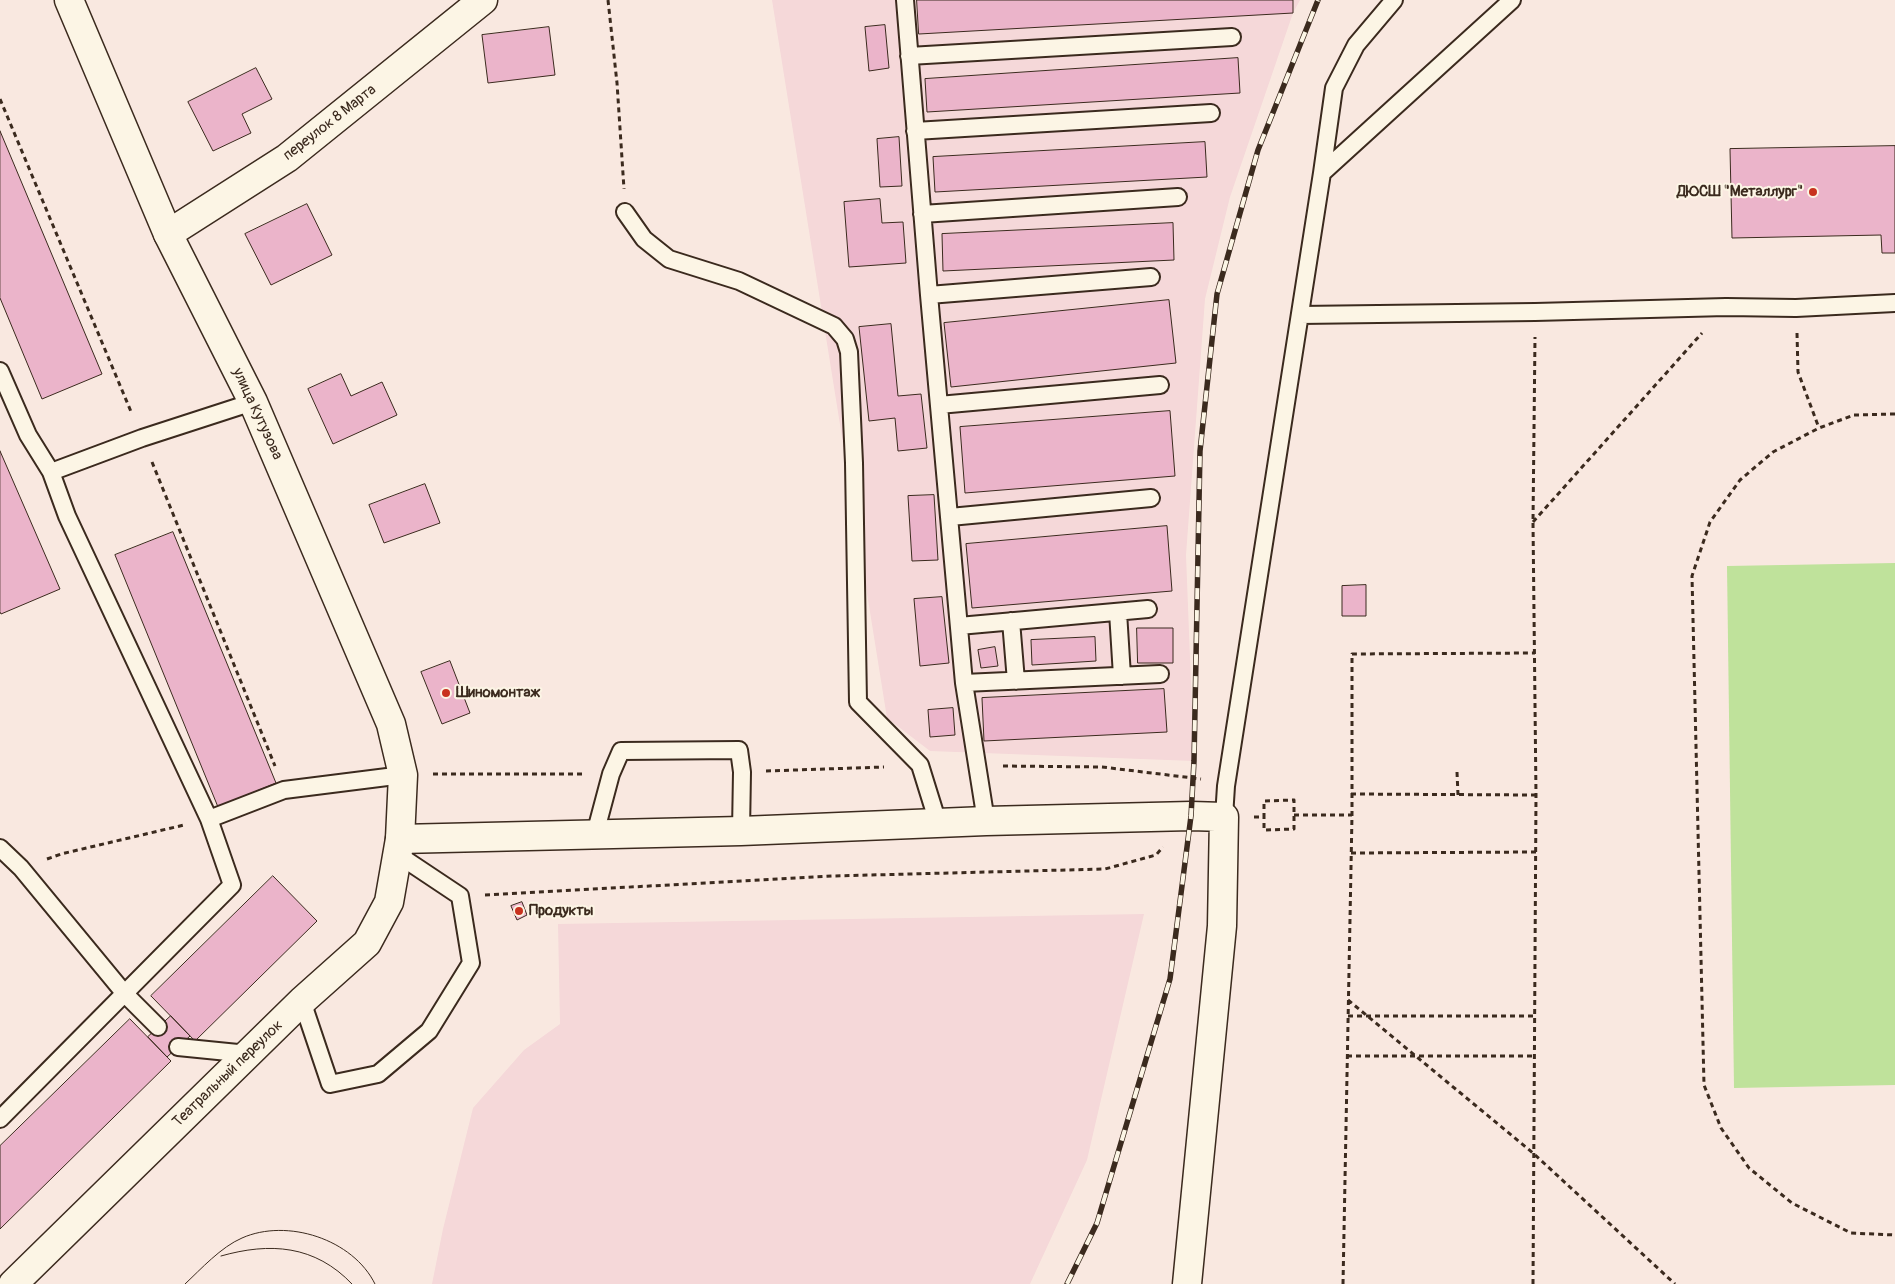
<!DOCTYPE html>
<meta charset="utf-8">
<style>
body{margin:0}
canvas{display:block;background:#f9e8e0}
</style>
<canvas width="1895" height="1284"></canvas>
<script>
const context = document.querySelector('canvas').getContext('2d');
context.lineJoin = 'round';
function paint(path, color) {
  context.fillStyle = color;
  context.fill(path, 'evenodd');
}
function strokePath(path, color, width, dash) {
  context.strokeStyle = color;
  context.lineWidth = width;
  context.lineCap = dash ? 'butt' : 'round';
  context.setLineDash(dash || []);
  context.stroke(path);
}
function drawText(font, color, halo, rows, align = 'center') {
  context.font = font + ' Pangolin,sans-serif';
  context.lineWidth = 4;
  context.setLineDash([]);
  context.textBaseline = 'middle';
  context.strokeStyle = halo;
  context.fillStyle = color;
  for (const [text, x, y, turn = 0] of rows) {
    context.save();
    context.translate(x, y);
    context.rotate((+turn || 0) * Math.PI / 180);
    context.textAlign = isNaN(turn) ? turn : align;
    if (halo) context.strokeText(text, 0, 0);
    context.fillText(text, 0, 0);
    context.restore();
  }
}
paint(new Path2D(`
 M772 0H1300L1293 13 1230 197 1205 299 1186 555 1194 761 930 751 887 718Z
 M1144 914 1087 1160 1030 1284H432L443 1229 473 1108 524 1050 560 1024 558 924Z`), '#f5d8d9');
paint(new Path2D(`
 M1895 563V1085L1734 1088 1727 566Z`), '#bfe29b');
const building = new Path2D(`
 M917 0H1293V13L919 34Z
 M885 25 889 68 869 71 865 27Z
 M549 27 555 75 488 83 482 35Z
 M1238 58 1240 93 927 112 925 79Z
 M256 68 272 99 242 114 251 133 213 151 188 102Z
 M0 131 102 374 42 399 0 298Z
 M899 137 902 186 880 187 877 139Z
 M1205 142 1207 177 935 192 933 157Z
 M1895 146V253H1882L1881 235 1732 238 1730 149Z
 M880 199 882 223 903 222 906 263 849 267 844 202Z
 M307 204 332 255 271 285 245 234Z
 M1173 223 1174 260 943 271 942 234Z
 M1169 300 1176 363 951 387 944 323Z
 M891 324 898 396 921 394 927 448 898 451 895 418 869 421 859 327Z
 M341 374 351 396 382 382 397 415 333 444 308 389Z
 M1170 411 1175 476 965 493 960 427Z
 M0 451 60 589 1 614 0 612Z
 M425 484 440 523 384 543 369 505Z
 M934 495 938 560 912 561 908 496Z
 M1167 526 1172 591 972 608 966 544Z
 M173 532 276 783 218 807 115 555Z
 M1366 585V616H1342V586Z
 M942 597 949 663 920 666 914 599Z
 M1137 628H1173V663H1138Z
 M1095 637 1096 661 1032 665 1031 640Z
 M995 647 998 666 981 668 978 650Z
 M450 661 470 713 442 724 421 672Z
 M1164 689 1167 732 984 741 982 698Z
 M953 708 955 735 930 737 928 710Z
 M273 876 317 921 195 1041 151 996Z
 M522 902 527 915 517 920 511 906Z
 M171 1016 190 1036 167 1057 148 1037Z
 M130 1019 171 1061 0 1229V1146Z`);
paint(building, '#ebb4ca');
strokePath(building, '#3b2a1e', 1);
const service = new Path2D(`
 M905 0 929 295 964 683 986 821
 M909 56 1232 37
 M915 131 1211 113
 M1322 173 1512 0
 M625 212 644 239 669 259 739 281 834 326 845 339 849 352 854 463 858 702 920 765 938 823
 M922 214 1178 197
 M929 295 1151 277
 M1300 315 1535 312 1726 307 1796 308 1895 303
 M0 371 28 435 51 472 67 516 209 819 232 885 0 1119
 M939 405 1160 385
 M51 472 142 438 253 402
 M950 517 1151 498
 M1118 612 1122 676
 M1011 621 1016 681
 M959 626 1148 609
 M964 683 1160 674
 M1224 817 1226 786 1322 173 1334 88 1356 45 1394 0
 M209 819 284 790 403 775
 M595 834 611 774 621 751 739 750 742 772 741 831
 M0 848 21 868 125 994 158 1027
 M302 1001 330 1084 378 1074 429 1031 471 963 460 896 397 854
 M178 1047 248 1054`);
const minor = new Path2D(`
 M168 234 287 158 483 0
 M400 839 741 831 986 821 1191 816 1224 817 1222 926 1187 1284`);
const secondary = new Path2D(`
 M13 1284 302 1001 367 943 389 902 400 839 403 775 391 724 253 402 168 234 69 0`);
strokePath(service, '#3b2a1e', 20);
strokePath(minor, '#3b2a1e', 31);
strokePath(secondary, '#3b2a1e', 31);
strokePath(new Path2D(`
 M608 0 617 83 624 189
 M0 99 132 414
 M1797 333 1798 372 1819 428
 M1895 414 1854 415 1819 428 1773 452 1740 480 1710 522 1692 576 1704 1085 1721 1128 1749 1168 1792 1203 1851 1233 1895 1235
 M152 462 275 766
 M1533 522 1702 333
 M1003 766 1102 767 1201 779
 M766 771 884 767
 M1457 772 1458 795
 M433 774H585
 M1351 794 1536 795
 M1294 815H1352
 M1254 817H1264V801L1294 800V829L1264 830V817
 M1351 853 1536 852
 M47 859 61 854 184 825
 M485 895 832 876 1105 869 1156 855 1163 847
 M1348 1000 1533 1153 1675 1284
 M1348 1016H1535
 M1347 1056H1535
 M1343 1284 1352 815V654L1535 653
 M1533 1284 1536 795 1533 522 1535 337`), '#3b2a1e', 3, [5, 4]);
strokePath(service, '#fcf5e5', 16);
strokePath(minor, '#fcf5e5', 28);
strokePath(secondary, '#fcf5e5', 28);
strokePath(new Path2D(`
 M221 1256C270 1242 315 1245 352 1284
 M185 1284C201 1269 221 1247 242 1238 287 1218 353 1239 375 1284`), '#3b2a1e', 1);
const rail = new Path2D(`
 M1067 1284 1097 1223 1170 979 1191 816 1194 761 1200 451 1217 294 1258 150 1318 0`);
strokePath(rail, '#3b2a1e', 5.5);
strokePath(rail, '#fcf5e5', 4, [11]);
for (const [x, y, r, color] of [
 [1813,192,5,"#c8321e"],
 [446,693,5,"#c8321e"],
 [519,911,5,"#c8321e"]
]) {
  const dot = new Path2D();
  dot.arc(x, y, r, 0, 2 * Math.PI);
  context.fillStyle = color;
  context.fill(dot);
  strokePath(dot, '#fcf5e5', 2);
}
drawText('15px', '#3b2a1e', '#fcf5e5', [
 ["переулок 8 Марта",330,123,-38],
 ["улица Кутузова",257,414,65],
 ["Театральный переулок",228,1074,-44]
]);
drawText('bold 15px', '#3b2a1e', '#fcf5e5', [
 ["ДЮСШ \"Металлург\"",1803,192,"right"],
 ["Шиномонтаж",456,693],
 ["Продукты",529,911]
], 'left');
</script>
